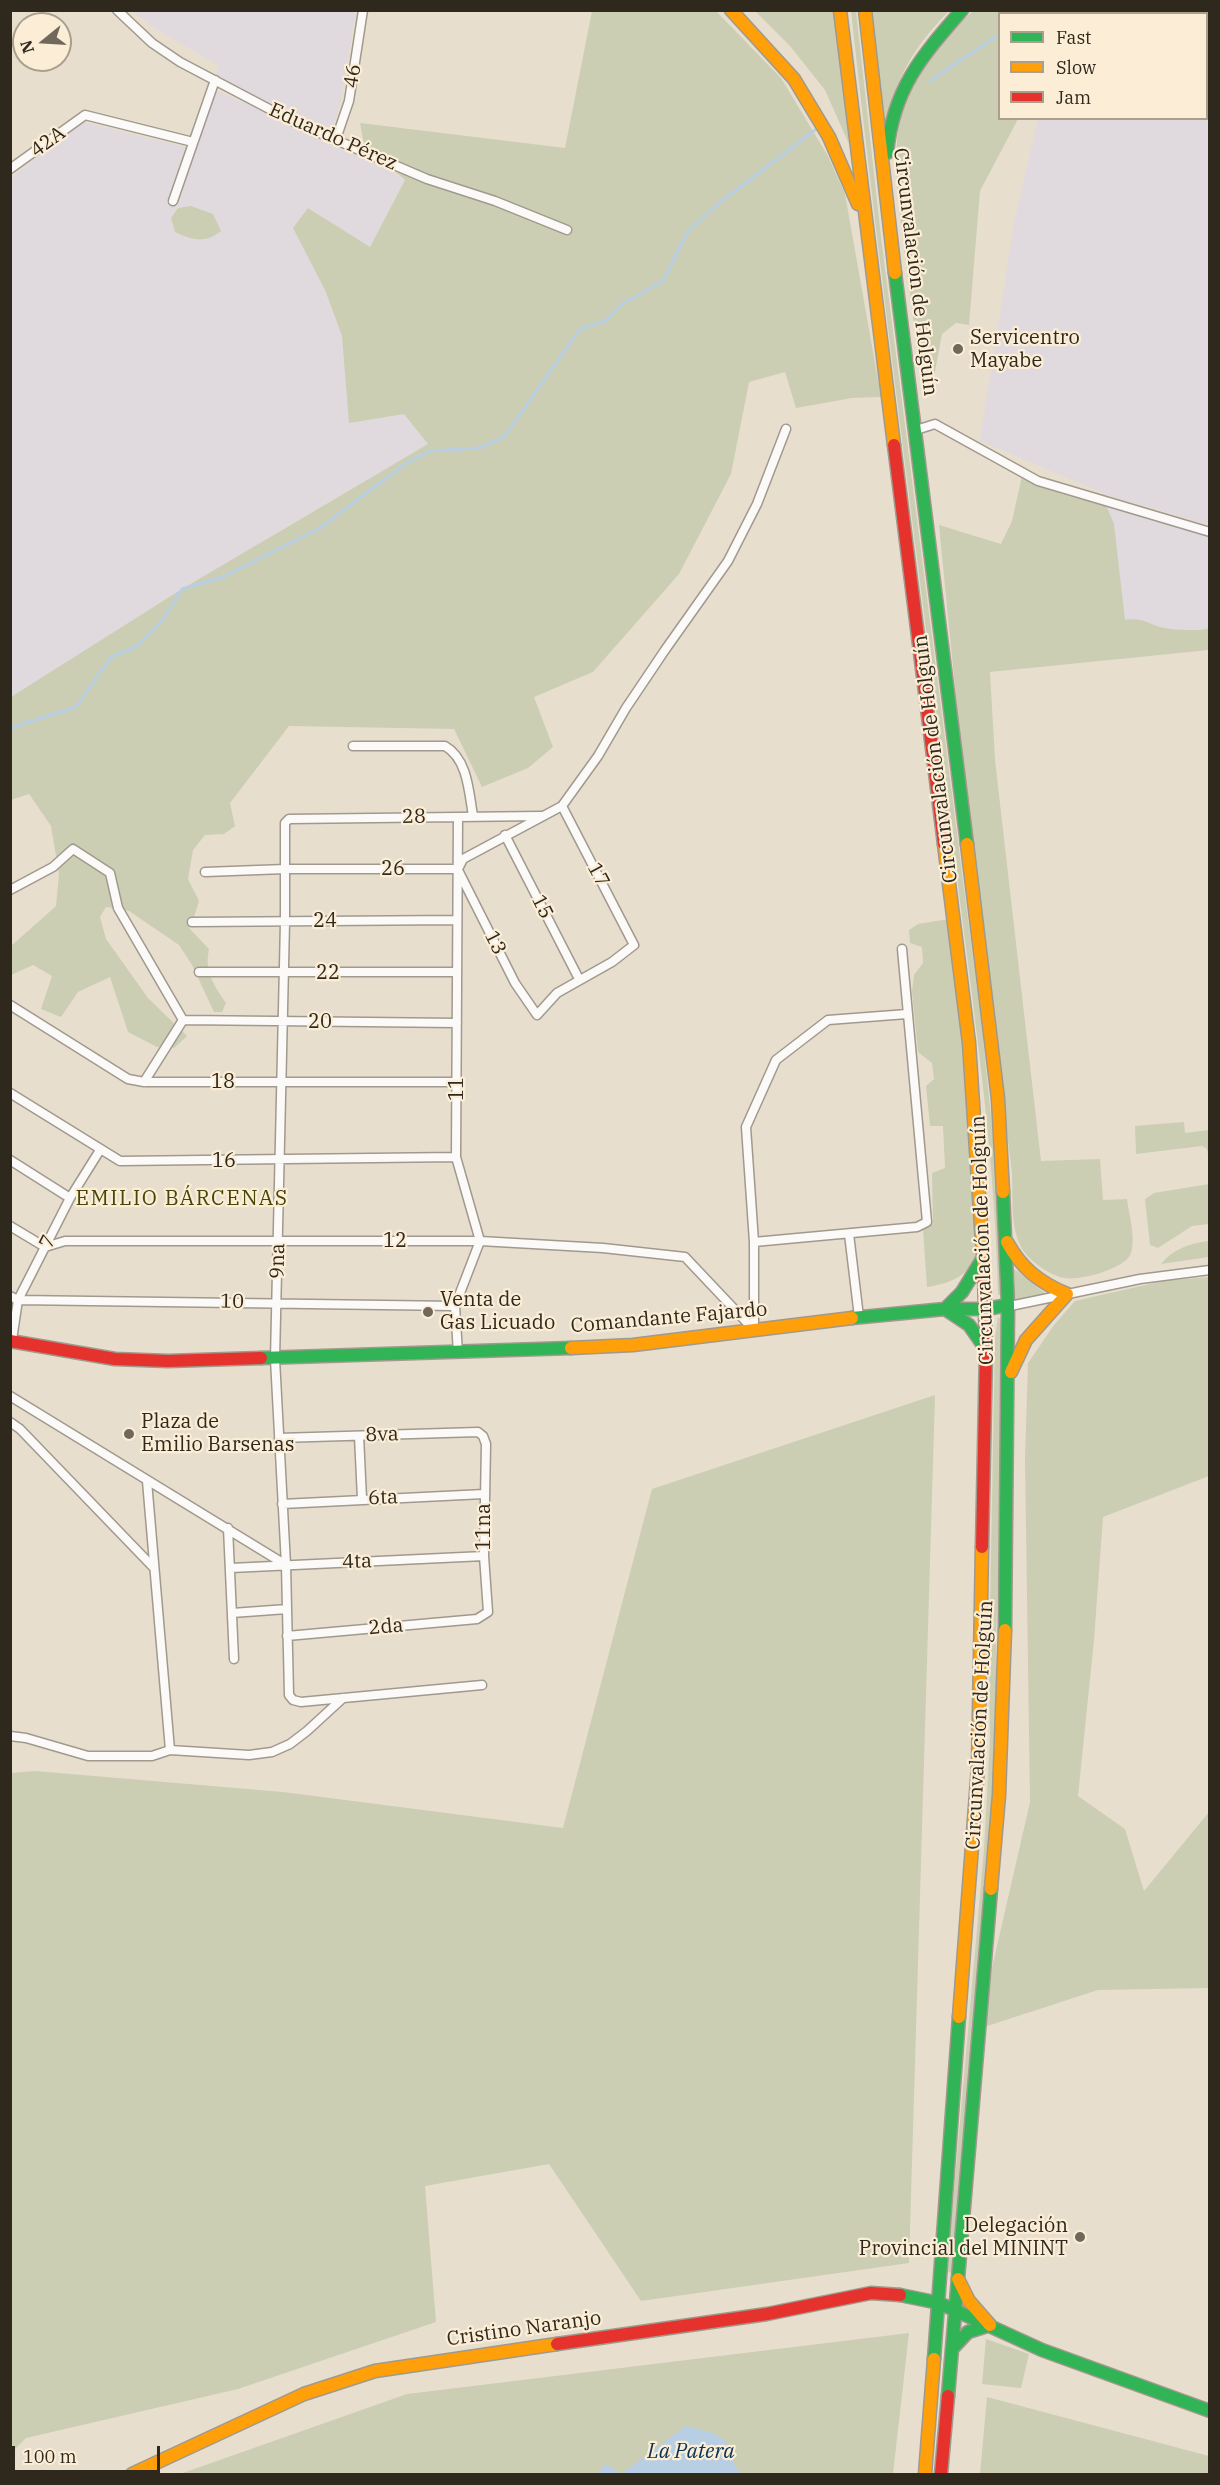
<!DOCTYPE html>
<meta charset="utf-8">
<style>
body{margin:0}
#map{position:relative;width:1220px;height:2485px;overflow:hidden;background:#e8dece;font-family:"IBM Plex Serif",serif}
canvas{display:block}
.frame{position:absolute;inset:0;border:12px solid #2f281d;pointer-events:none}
.legend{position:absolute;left:998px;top:12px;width:210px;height:108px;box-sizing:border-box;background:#fceed6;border:2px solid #aa9f8c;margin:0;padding:8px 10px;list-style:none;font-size:18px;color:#2f281d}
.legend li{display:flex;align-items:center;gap:12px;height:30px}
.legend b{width:30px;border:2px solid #aa9f8c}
.north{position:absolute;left:12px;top:12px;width:60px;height:60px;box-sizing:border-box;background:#fceed6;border:2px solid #aa9f8c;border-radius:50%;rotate:252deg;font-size:16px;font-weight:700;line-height:24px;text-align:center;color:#2f281d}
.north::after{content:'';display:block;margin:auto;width:21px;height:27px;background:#70685b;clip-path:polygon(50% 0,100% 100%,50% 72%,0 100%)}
.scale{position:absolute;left:12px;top:2446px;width:148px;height:27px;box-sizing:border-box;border:3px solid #2f281d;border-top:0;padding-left:8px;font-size:18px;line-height:21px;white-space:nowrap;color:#2f281d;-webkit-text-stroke:4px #fceed6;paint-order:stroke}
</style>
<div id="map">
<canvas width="1220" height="2485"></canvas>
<div class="frame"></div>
<ul class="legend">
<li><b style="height:8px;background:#30b455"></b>Fast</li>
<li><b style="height:8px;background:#ff9f0a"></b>Slow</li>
<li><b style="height:8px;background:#e5322d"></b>Jam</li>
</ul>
<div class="north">N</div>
<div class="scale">100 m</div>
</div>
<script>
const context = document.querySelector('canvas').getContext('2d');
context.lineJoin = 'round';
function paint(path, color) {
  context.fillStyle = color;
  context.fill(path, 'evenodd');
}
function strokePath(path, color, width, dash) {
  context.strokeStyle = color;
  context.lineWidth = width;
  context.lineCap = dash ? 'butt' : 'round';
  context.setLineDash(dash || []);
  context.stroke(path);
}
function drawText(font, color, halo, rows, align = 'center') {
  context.font = font + ' "IBM Plex Serif",serif';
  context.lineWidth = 4.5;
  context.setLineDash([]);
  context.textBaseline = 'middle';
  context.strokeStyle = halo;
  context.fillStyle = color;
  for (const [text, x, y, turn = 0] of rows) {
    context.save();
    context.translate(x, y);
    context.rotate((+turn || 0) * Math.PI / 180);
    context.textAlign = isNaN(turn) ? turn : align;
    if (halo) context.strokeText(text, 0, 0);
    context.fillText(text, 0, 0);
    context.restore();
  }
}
paint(new Path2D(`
 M132 11H356L341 102 331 132 216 77 219 66 156 29Z
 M1062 11H1209V525L1110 496 980 441 1014 223 1038 119 1206 118V14L1062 13Z
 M212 89 350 148 405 180 370 248 309 208 325 290 342 336 429 444 294 522 11 697V178L83 122 190 148Z
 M1105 503 1209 534V650L1122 659Z`), '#e0dade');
paint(new Path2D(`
 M592 11H716L781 78 828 156 845 194 881 397 852 398 796 408 785 372 749 382 731 474 679 574 593 672 534 697 553 747 528 768 482 787 454 729 289 726 230 803 235 826 224 834 205 835 193 850 188 879 199 901 194 917 187 921 190 929 209 949C204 972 214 985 226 1003L222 1012H214L192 965 179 945 129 911 106 907 100 917 106 939 148 998 187 1036 174 1048 157 1047 128 1032 110 977 78 992 61 1017 41 1009 52 976 33 965 11 975V946L56 906 59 874 51 826 29 794 11 800V697L182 589 428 444 404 414 349 423 342 336 325 290 293 228 308 208 370 247 405 180 364 144 360 123 565 148Z
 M755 11H835L849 144 825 90 790 46Z
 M851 11H856L881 237 982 1029 996 1165 1001 1295H998C995 1142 970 988 952 836 918 561 881 286 851 11Z
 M869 11H949C911 49 897 79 882 131Z
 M973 11H1073L1072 14H1000V118L1018 119 980 191 969 325 956 323 942 334 933 382 921 381C916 341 911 302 906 263 900 215 888 141 906 96 917 67 950 31 973 11Z
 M191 206 213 214 221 231C205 244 192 240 175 232L171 218 178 208Z
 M1022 476C1046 491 1077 500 1105 503L1114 524 1125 620C1142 618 1142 621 1157 626 1168 630 1199 632 1209 628V650L990 672 995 760 1041 1161 1100 1159 1103 1200 1127 1199C1129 1215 1136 1238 1131 1253 1126 1269 1079 1281 1065 1278 1050 1276 1028 1260 1021 1247 1010 1225 1013 1198 1012 1174L962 759 939 525 1001 544 1012 521Z
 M949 919C957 990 964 1061 971 1131 975 1166 984 1221 976 1254 970 1277 947 1284 927 1287L923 1229 933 1224 932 1173 945 1168 943 1126H930L926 1086 934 1079 932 1063 918 1052 912 991 914 975 923 963 922 947 910 943 909 930 918 924Z
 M1184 1122 1185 1133 1209 1130V1160L1207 1149 1202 1146 1136 1154 1135 1126Z
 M1209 1184V1224L1192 1226 1158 1248 1150 1245 1145 1199 1154 1193Z
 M1209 1241V1257L1161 1264C1173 1249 1190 1243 1209 1241Z
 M1012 1268 1017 1271 1047 1295 1014 1301Z
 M1209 1277V1476L1103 1517 1094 1640 1078 1796 1125 1829 1144 1891 1209 1812V1988L1098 1990 978 2029 1030 1802 1025 1459 1028 1363 1054 1325 1075 1301 1163 1281Z
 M998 1317 1002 1321 1000 1531 996 1640 997 1740 953 2270 950 2273 947 2270 984 1849 990 1739 989 1662 995 1337Z
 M935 1395 909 2263 641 2301 549 2164 425 2186 436 2322 238 2389 26 2438 11 2453V1773L35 1771 283 1792 563 1828 652 1489Z
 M909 2333 893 2474H180L407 2394Z
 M986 2339 1029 2354 1021 2388 982 2384Z
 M987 2397 1209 2456V2474H980Z`), '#cbceb3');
paint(new Path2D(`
 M686 2426C701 2430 722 2432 730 2448 735 2460 731 2464 742 2474H597L606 2464 621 2474Z`), '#b8cfe3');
strokePath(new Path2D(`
 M1020 14 1022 10
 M930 81 1000 34
 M10 728 76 707 111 657 136 647 162 621 182 589 223 577 320 528 405 464 430 451 479 448 504 437 580 329 605 321 622 304 663 281 688 231 719 203 815 130`), '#b8cfe3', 3);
const street = new Path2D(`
 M117 10 152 43 180 62 294 122 427 179 495 201 567 230
 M336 139 349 101 363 10
 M10 169 85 115 193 142
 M173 201 215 80
 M916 430 935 424 1038 481 1210 532
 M353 746H445C468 759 469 793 473 816
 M458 817 456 1157 480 1241 455 1306 458 1353
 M505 835 579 979
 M458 869 463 859 562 806 598 756 626 708 665 650 728 561 757 504 786 429
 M205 872 285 869H458
 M459 872 515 983 537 1015 557 993 612 962 634 945 562 806
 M10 890 53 867 73 849 110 873 118 908 183 1020
 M192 922 457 920
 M199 972H457
 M10 1005 128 1079 144 1082H457
 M183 1020 457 1023
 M144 1082 183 1020
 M10 1093 120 1161 456 1157
 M10 1160 70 1198
 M10 1226 45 1247 65 1241H480L603 1248 685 1257 754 1330
 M849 1234 859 1317
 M754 1242 917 1227 927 1222 902 949
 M10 1296 18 1300 455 1306
 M1008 1305 1010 1306 1140 1279 1210 1270
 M754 1330V1242L746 1127 776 1060 828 1020 907 1014
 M12 1340 18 1300 70 1198 100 1150
 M10 1396 286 1565
 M10 1422 20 1429 154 1568
 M359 1436 362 1499
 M279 1438 478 1432 483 1436 486 1444 484 1556 488 1612 477 1619 287 1636
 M147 1481 170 1750
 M282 1504 484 1494
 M228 1528 234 1659
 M231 1568 484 1556
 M232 1613 287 1609
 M482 1685 301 1702 293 1700 289 1695 286 1565 275 1359 285 922V823L289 819 542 816
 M10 1736 26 1738 88 1756H152L170 1750 249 1755 272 1752 290 1744 307 1731 343 1698`);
const fast = new Path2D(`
 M887 153C893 89 921 57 962 10
 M895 273 967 844
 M1003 1192 1008 1305 1005 1630
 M983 1258 962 1292 945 1309 969 1325 985 1348
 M852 1318 945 1309H986L1008 1305
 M261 1358 571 1348
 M900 2295 939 2303 1042 2350 1210 2411
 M952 2349 968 2332 990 2325
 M934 2359 959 2017
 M948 2396 991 1889`);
const slow = new Path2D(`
 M731 10 794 79 829 137 858 204
 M840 10 894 445
 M865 10 895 273
 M944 844 969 1043 984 1272
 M967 844 998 1099 1003 1192
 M1007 1242C1021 1268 1040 1283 1067 1294L1026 1340 1011 1372
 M571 1348 633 1345 852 1318
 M991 1889 999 1795 1005 1630
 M959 2017 978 1767 982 1547
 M958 2279 969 2301 990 2325
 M132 2474 304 2394 375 2371 557 2344
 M925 2474 934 2359`);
const jam = new Path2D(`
 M894 445 944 844
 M10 1341 115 1359 168 1361 261 1358
 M982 1547 986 1351 984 1272
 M557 2344 767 2314 871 2293 900 2295
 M941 2474 948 2396`);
strokePath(street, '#a0998d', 11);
strokePath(fast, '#a0998d', 15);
strokePath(slow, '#a0998d', 15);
strokePath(jam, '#a0998d', 15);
strokePath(street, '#fcfaf8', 8);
strokePath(fast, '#30b455', 12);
strokePath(slow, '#ff9f0a', 12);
strokePath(jam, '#e5322d', 12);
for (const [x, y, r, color] of [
 [958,349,6,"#70685b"],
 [428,1312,6,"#70685b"],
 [129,1434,6,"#70685b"],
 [1080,2237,6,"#70685b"]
]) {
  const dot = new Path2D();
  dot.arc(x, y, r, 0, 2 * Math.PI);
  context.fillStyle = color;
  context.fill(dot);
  strokePath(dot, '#fceed6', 2);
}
drawText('20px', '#2f281d', '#fceed6', [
 ["46",353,76,-81],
 ["Eduardo Pérez",333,137,24],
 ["42A",48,142,-36],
 ["Circunvalación de Holguín",915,272,83],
 ["Circunvalación de Holguín",936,759,-97],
 ["28",414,817,-1],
 ["26",393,869],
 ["17",598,875,62],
 ["15",542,907,63],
 ["24",325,921],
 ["13",495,943,63],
 ["22",328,973],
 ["20",320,1022],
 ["18",223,1082],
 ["11",457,1089,-90],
 ["16",224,1161],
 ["Circunvalación de Holguín",983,1240,-92],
 ["12",395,1241],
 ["7",48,1242,-63],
 ["9na",278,1261,-89],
 ["10",232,1302,1],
 ["Comandante Fajardo",669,1318,-5],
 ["8va",382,1435,-2],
 ["6ta",383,1498,-2],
 ["11na",484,1527,-90],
 ["4ta",357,1562,-2],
 ["2da",386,1627,-5],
 ["Circunvalación de Holguín",980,1725,-87],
 ["Cristino Naranjo",524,2329,-8]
]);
drawText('20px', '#2f281d', '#fceed6', [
 ["Servicentro",970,338],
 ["Mayabe",970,361],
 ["Venta de",440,1300],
 ["Gas Licuado",440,1323],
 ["Plaza de",141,1422],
 ["Emilio Barsenas",141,1445],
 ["Delegación",1068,2226,"right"],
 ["Provincial del MININT",1068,2249,"right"]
], 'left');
context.letterSpacing = '1.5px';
drawText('21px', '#464706', '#fceed6', [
 ["EMILIO BÁRCENAS",182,1199]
]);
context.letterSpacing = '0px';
drawText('italic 21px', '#093355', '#fceed6', [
 ["La Patera",691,2452]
]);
</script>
